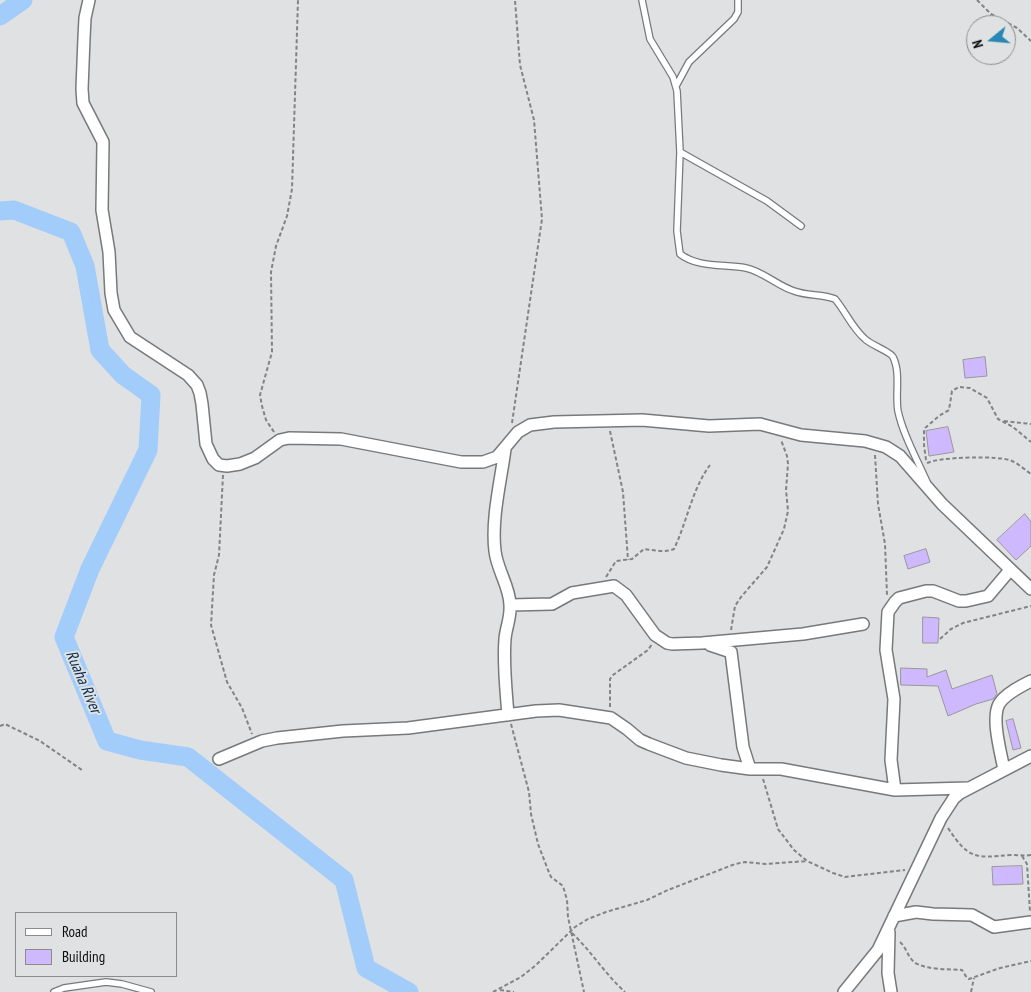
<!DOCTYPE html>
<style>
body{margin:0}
#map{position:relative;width:1031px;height:992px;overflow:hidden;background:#dfe1e3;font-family:"PT Sans Narrow",sans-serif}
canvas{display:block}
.legend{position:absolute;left:15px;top:912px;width:162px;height:65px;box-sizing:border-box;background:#dfe1e3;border:1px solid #8b8c8e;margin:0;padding:6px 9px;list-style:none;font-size:15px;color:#0c0d0e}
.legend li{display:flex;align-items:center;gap:10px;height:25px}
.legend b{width:25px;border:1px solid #8b8c8e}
.north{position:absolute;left:966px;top:15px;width:50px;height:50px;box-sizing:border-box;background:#dfe1e3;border:1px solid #8b8c8e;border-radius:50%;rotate:253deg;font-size:14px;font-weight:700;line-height:20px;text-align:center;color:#0c0d0e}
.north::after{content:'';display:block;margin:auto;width:18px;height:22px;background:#2888b3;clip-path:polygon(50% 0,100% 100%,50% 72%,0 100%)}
</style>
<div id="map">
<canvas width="1031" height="992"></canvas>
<ul class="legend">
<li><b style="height:6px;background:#fff"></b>Road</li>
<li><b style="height:14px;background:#ceb9ff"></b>Building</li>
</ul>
<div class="north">N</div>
</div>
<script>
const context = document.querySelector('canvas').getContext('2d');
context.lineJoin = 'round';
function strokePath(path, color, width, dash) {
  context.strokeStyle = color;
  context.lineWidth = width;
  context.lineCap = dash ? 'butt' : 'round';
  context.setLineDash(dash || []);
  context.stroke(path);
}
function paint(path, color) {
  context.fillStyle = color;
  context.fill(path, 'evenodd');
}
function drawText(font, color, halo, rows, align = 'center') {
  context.font = font + ' "PT Sans Narrow",sans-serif';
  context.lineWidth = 4;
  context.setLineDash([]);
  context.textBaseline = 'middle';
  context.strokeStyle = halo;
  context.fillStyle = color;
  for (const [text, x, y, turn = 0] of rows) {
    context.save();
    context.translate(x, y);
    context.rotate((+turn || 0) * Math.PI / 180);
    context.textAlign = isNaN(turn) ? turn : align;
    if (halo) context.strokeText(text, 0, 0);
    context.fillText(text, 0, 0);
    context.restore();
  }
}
strokePath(new Path2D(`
 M0 16 23 0
 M0 211 14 210 71 232 85 266 100 350 123 375 151 395 148 450 90 569 64 637 107 741 140 750 188 757 344 880 366 968 409 992`), '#a2ccfa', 19);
const building = new Path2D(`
 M985 357 987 376 965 378 963 360Z
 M948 427 954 452 929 456 926 431Z
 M1025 514 1031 522V546L1016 560 997 540Z
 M926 549 930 562 908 569 904 556Z
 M923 617 939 618 938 643H923Z
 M901 668 927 669V677L946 670 952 689 992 675 997 694 993 699 976 704 948 716 938 686 901 685Z
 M1013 719 1021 748 1013 750 1006 721Z
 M1022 866 1023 884 993 885 992 867Z`);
paint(building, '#ceb9ff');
strokePath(building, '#989799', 1);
const lane = new Path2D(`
 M642 0 650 39 673 77 677 91 680 152 677 231 680 254C698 268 724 264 746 268 762 271 778 286 794 291 807 296 823 294 835 299 846 312 852 328 865 339 871 345 891 352 893 357 901 373 895 394 898 411 903 435 917 459 927 482
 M676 86 689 62 734 19 738 12V0
 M680 152 767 201 801 226
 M54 992 64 988 106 982 122 984 151 992`);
const street = new Path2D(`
 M89 0 85 18 84 38 82 89 83 103 103 142 102 210 109 252 111 293 114 310 130 337 188 375 197 385 200 393 202 404 206 444 213 459 219 465 227 466 240 464 255 458 280 440 289 438 341 439 461 462H483L497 457 518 432 530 425 554 422 642 420 709 426 760 424 801 435 865 441 886 447 900 456 942 504 1031 589
 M505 449C501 480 491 519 495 551 497 570 510 587 510 605 511 618 506 627 505 639 503 664 506 689 508 715
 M510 605 552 604 572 593 614 586 626 595 655 635 667 643 672 644 702 643 803 634 863 624
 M710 645 731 652 743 747 750 769
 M219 759 262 741 277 738 343 731 408 728 536 711 559 710 611 718 627 729 640 740 649 744 686 758 721 765 750 769H781L895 790 968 788
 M1004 770C1001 753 991 719 999 704 1005 694 1021 686 1031 681
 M895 790 891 760 894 699 886 650 888 612 895 602 899 598 926 591H933L959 601H966L988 596 1010 570
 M894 916 916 912 933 914 972 915 994 927 1031 922
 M889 932 888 973 891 992
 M844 992 878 950 941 818 954 798 960 793 1031 756`);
strokePath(lane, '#77797b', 8);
strokePath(street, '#77797b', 14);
strokePath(new Path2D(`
 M977 0 991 14 1017 28 1031 41
 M1004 421 1031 424
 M512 423 542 219 534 120 520 65 515 0
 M610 431 623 492 628 560
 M274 432 266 420 262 406 260 395 272 352 271 272 276 246 287 216 292 189 298 0
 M875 455 878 504 885 544 887 595
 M926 460 924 445V429L939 416 949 410 952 391 959 387 970 388 987 398 998 419 1013 427 1031 442
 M927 463C939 457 1000 455 1012 461 1019 464 1025 470 1031 474
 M223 475 219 555 214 575 211 625 227 682 242 708 252 734
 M606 577 616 561 632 559 644 549C654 550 665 553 674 549 687 522 692 489 710 465
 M731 630 735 606 741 597 767 567 784 529 788 511 786 490 788 464 787 456 781 440
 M940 639 951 629 963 623 1031 606
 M610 707V679L613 675 648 650 652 644
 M511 724 529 792 531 814 538 844 548 870 551 877 563 886 567 900 568 917 584 992
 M0 726 5 724 40 741 82 770
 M763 779 778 829 794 850 807 861 833 873 845 877 905 870
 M948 828C969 860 976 858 1011 855 1018 855 1024 856 1031 855
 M1022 856 1027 864 1030 912
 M572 933C591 951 605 974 625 992
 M900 942C906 947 908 957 914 962 925 970 948 969 962 970L967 978 969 979 1000 968 1031 961
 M500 990 514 992
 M493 992 521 977 536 965 575 927 588 919 606 912 647 900 668 890 735 864 745 862 766 864 807 861
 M971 992 974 978`), '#828385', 2, [4, 2.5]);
strokePath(lane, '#fff', 5.5);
strokePath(street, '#fff', 11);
drawText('italic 16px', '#092f53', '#dfe1e3', [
 ["Ruaha River",83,682,67]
]);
</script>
